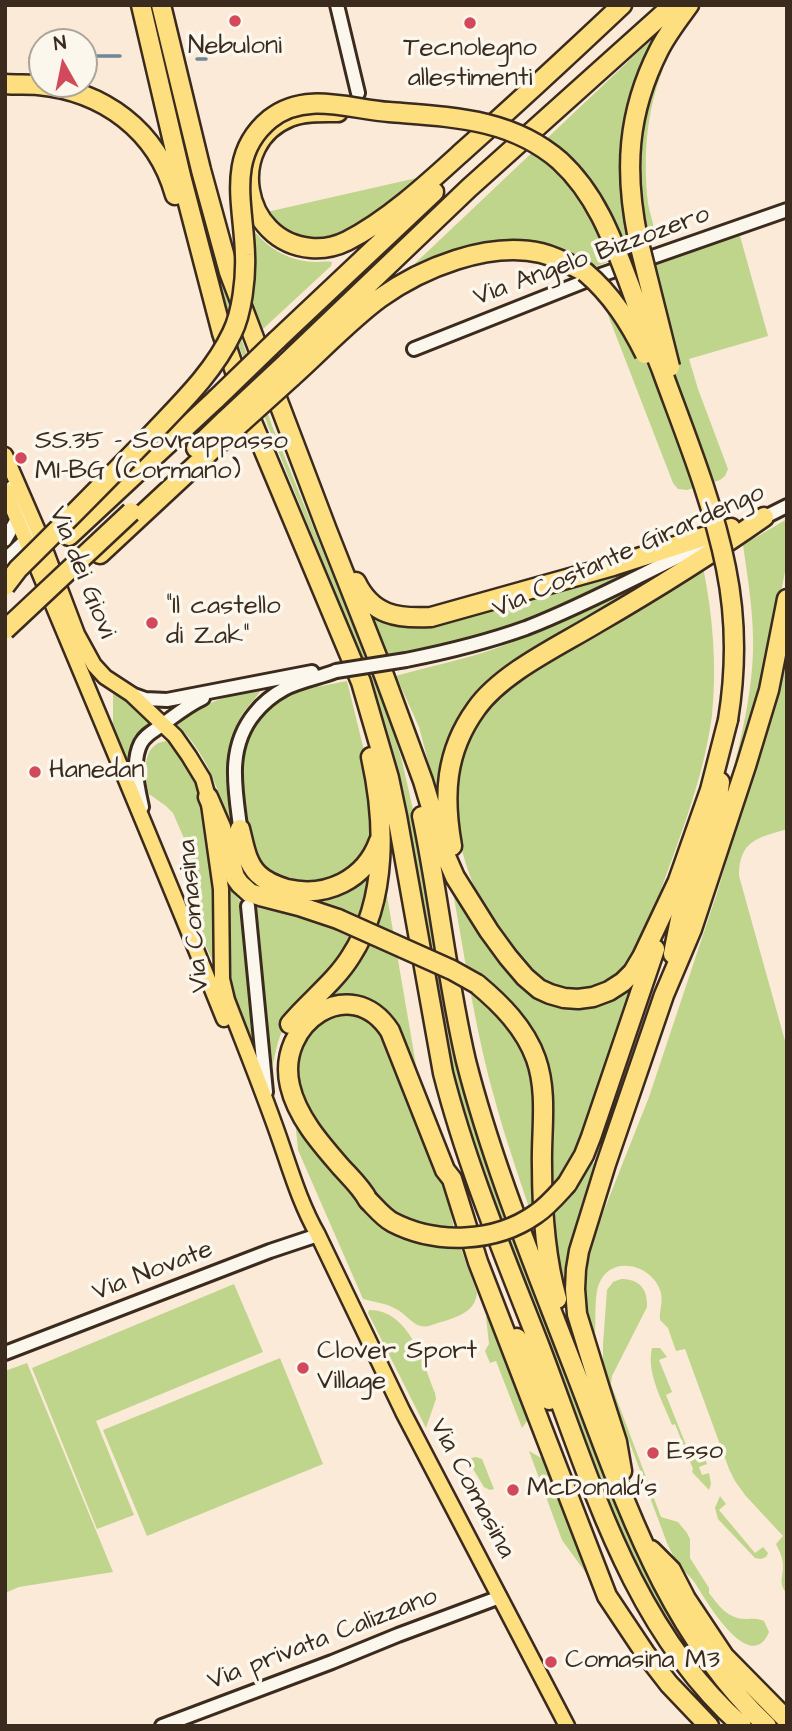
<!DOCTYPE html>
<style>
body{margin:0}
#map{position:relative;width:792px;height:1731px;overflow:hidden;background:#fbead8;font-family:"Architects Daughter",sans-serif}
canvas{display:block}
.frame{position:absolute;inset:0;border:7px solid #3b2a1e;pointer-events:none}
.north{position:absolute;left:28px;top:28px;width:70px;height:70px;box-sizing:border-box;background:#fbf7ec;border:2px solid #aea59a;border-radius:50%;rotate:351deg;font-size:19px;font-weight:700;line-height:28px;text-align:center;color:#3b2a1e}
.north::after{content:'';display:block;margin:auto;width:24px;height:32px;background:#d1495b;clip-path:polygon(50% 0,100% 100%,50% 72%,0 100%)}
</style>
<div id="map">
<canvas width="792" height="1731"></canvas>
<div class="frame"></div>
<div class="north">N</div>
</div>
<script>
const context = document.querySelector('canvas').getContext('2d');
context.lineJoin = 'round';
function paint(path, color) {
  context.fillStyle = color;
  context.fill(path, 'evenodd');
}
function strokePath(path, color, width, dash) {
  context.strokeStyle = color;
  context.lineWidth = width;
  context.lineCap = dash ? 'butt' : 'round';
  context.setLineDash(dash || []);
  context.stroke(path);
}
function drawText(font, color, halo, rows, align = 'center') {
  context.font = font + ' "Architects Daughter",sans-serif';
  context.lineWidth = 7;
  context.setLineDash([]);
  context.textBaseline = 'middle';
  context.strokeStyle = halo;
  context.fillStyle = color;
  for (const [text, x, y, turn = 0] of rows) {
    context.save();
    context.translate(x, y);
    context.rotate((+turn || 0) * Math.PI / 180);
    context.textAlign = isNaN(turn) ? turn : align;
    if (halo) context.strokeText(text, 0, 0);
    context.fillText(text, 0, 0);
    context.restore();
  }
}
paint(new Path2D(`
 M655 36 657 39 644 66 636 191 642 116 656 70 663 69C646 113 643 157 648 203 650 217 659 233 651 246L589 269 533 249 407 274 406 272Z
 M175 102 210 243 224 290 273 428 353 626 378 680 390 719 402 761 414 814 445 994 610 1487C647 1578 685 1655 755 1726H749L692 1666 623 1548 482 1178 452 1075 371 689 358 649 268 426 223 302 170 103Z
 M421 177 360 234 310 249 258 214Z
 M248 223C264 246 286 261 315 262 321 262 326 261 332 262L331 266 263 329 248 295Z
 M740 236 768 336 689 359 698 389 728 469 725 476 720 480 687 490 678 489 673 483 608 315 605 300 655 281 651 266Z
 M787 519V560L767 671 721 816C735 762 751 708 753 652 754 616 748 580 743 545Z
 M703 567C713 616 717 666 712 715 704 778 679 839 658 898 650 922 644 951 627 971 624 975 618 977 614 980 596 991 587 996 565 992 560 991 555 988 550 986 544 983 536 980 532 976 522 966 514 952 506 942 453 870 432 771 498 698 511 684 528 674 544 663Z
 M632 568C612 579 592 591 571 601 516 628 448 650 387 656L368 611 392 621Z
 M638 586 640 589 482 694 443 817 419 727 396 676C434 665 473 658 510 643 554 626 594 602 638 586Z
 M787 633V829C757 838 739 841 739 876L787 1048V1594C778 1582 783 1579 783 1566 783 1558 780 1552 776 1544L783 1536 745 1495 735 1481 729 1469 685 1349 676 1351 668 1328 660 1320C659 1312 663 1302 661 1293 654 1265 611 1253 599 1284 594 1295 596 1325 595 1338L592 1340 585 1301 589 1248 649 1097 717 893 772 708Z
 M347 681 368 767 373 843 352 874 311 887 275 878 262 866 253 851 247 834 239 769 241 750 250 730 262 713 275 701 291 692Z
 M262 688C257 698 246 707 240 718 218 760 230 812 236 857 223 803 215 763 175 722 201 705 231 693 262 688Z
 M113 693 124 695 149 718 150 725 135 787 112 729 113 720Z
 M166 741 171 742 192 771 198 785 213 845 217 970 202 938V930L188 883 186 870 188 852 186 843 173 813 166 806 149 794C144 775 141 744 166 741Z
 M232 864 244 868 304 900 337 896 354 888 372 872 362 929 261 896Z
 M224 875 229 888 241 902 259 1063 256 1064 229 986 226 965Z
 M451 882 519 982 580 1007 602 1003 619 995 628 986 633 984 635 988 576 1156 595 1164C582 1203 568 1241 566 1282L559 1283 554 1254 546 1081 486 989 485 1004 504 1023 519 1043 528 1064 536 1090 537 1233C524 1190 508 1148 496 1104 475 1032 465 956 451 882Z
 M385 884 416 1065 432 1123 385 1016 324 1004C343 981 362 960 372 932 378 917 381 900 385 884Z
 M253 907 302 917 323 924 354 939C335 973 302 996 283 1030 277 1040 276 1054 272 1066Z
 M341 1012C362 1014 368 1020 383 1033L446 1188 454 1229 477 1293C475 1316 448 1319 429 1326 414 1329 408 1315 396 1309 386 1303 374 1302 363 1299L298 1150 291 1079V1065L311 1025Z
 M621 1279C639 1279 648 1289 647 1307L612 1376 611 1384 661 1517 678 1522 687 1533 690 1539V1558L709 1588V1593C719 1606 728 1619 746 1619 754 1619 756 1618 764 1621L769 1632C750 1677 705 1599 695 1583 691 1577 685 1572 680 1567 674 1559 671 1551 667 1543L606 1379 603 1362V1344L607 1290 613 1282Z
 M234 1284 263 1352 96 1421 134 1515 97 1529 32 1368Z
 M369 1310C410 1310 423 1363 435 1393L436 1399 426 1428 368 1313Z
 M493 1313 530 1417 522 1428 496 1361 490 1363 485 1351 489 1344 486 1317Z
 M652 1348H660L667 1357 659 1360 672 1392 666 1395 692 1460 704 1456 707 1464 699 1467 702 1475 709 1473 711 1484 709 1490 692 1472 693 1469 675 1424 672 1425C663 1402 646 1373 652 1348Z
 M280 1358 323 1464 147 1536 103 1430Z
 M27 1363 113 1572 19 1587 5 1593V1371Z
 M529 1451 543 1459 552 1469 594 1579 591 1580 562 1540Z
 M476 1457 482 1459 494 1489 490 1490 484 1487 473 1469 467 1463 471 1458Z
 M720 1496 726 1504 719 1510 755 1553 763 1547 768 1553 766 1557 761 1559 755 1558 718 1519 715 1508Z`), '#bfd58b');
strokePath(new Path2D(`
 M84 56H120
 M30 58 42 57
 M197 59H206`), '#6c889a', 3.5);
const minor = new Path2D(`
 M337 5 358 93
 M414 349 598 276 787 210
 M759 520 787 506
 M5 540 17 519
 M5 560C10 554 27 541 29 535 31 527 16 497 12 487
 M406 660C446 652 487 642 526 628 588 604 647 571 707 543
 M131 694 145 699 167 700 312 672
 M142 807C138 788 131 762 141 743 146 734 154 731 162 725 176 715 186 706 203 698
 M241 834C236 792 225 749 255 713 263 703 273 695 284 689 301 680 319 678 336 671
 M248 906 266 1092
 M5 1353 270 1251 318 1235
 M162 1726 332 1662 398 1635 500 1597`);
const major = new Path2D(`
 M5 455 38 531 77 634 94 665 105 677 131 694 175 736 189 756 203 779 208 797 221 889 222 979 227 1000C245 1047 265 1096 281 1143 292 1175 301 1205 318 1235L403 1412 567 1726
 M5 490C78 666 153 841 224 1019`);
const highway = new Path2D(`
 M141 5 181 176 222 333 252 422 361 682 389 778 397 816 443 1073C467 1167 505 1257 540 1347 591 1481 631 1628 742 1726
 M161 5 201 170 229 272 327 530 378 659 423 781 445 854 455 877 489 931 508 957 525 977 539 989 550 994 564 998 578 999 593 997 609 991 623 982 633 972 642 957 677 883
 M5 84C16 85 27 84 38 85 103 91 157 130 175 195
 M338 112C323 112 304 111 290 117 225 143 241 242 311 248 324 249 335 247 347 241 388 220 427 184 461 153 515 105 569 55 622 5
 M638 239C624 171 627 113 659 50 667 34 678 20 689 5
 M277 340 434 192
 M286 363 469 188 673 5
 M292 377C320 352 350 320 380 298 422 268 488 241 541 253 557 257 571 265 585 272
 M196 448 225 420
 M69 536 216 399
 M100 554 230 433
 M356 582C372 615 397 619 431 617L613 566 731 528
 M208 797 221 827 235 877 240 884 250 893 260 896 299 906 338 919
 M422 816C439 897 447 980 466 1061 492 1163 533 1262 571 1361 622 1491 662 1627 767 1726
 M240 829C244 844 246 862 258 874 265 881 277 886 287 889 326 898 365 880 379 841
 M452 846C443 796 445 752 476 709 501 673 559 646 597 623 654 590 710 555 764 517
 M674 892 710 790 728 720
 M673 954 680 919 717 807 720 782
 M477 984C501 1004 525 1028 536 1059 548 1093 541 1131 542 1166 542 1210 545 1256 557 1299
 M290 1024C309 1001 335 982 351 956 388 899 385 820 371 757
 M567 1184 584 1155 591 1137 655 949
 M368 1200C361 1187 351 1178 341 1167 321 1144 297 1117 290 1086 275 1023 351 971 390 1031L445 1170 452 1179 478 1262 607 1596 645 1653 669 1684 709 1726
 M517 1338 549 1400
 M622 1471 617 1442 600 1389 577 1314 575 1289 576 1269 579 1251 606 1164 664 995 692 929 746 766 769 690 787 599
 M651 1550 671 1570 686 1599 724 1656 787 1720`);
strokePath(minor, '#3b2a1e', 18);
strokePath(major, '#3b2a1e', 19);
strokePath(highway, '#3b2a1e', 23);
strokePath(minor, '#fbf7ec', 12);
strokePath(major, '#fddf80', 14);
strokePath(highway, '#fddf80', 18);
const minorBridge = new Path2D(`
 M336 671 406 660`);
const highwayBridge = new Path2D(`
 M638 239 670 367
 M585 272C612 295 629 322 645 354
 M216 399 277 340
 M225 420 286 363
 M230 433 292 377
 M5 586 18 569C63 525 107 480 151 435 181 403 213 373 232 333 242 313 246 278 245 255 244 206 225 156 270 119 305 91 349 109 389 112 450 117 511 118 560 161 597 195 613 241 630 286 640 314 650 341 661 368 685 434 712 499 726 568 736 617 736 671 728 720
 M5 630 131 512
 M338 919 452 970 477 984
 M368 1200C375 1207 383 1217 392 1222 436 1245 495 1243 536 1214 548 1206 557 1195 567 1184`);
strokePath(minorBridge, '#3b2a1e', 18, []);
strokePath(highwayBridge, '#3b2a1e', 23, []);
strokePath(minorBridge, '#fbf7ec', 12);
strokePath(highwayBridge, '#fddf80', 18);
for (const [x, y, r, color] of [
 [235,21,7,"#d1495b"],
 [470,23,7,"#d1495b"],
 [21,458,7,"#d1495b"],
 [152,623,7,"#d1495b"],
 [35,772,7,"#d1495b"],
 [303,1368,7,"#d1495b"],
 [653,1453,7,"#d1495b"],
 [513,1490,7,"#d1495b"],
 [551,1662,7,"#d1495b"]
]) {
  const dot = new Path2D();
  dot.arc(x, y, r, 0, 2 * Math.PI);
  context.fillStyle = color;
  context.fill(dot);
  strokePath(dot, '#fbf7ec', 2.5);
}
drawText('26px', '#3b2a1e', '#fbf7ec', [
 ["Nebuloni",235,48,"center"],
 ["Tecnolegno",470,50,"center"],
 ["allestimenti",470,80,"center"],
 ["SS.35 - Sovrappasso",35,443],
 ["MI-BG (Cormano)",35,473],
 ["\"Il castello",166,608],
 ["di Zak\"",166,638],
 ["Hanedan",49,772],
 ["Clover Sport",317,1353],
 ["Village",317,1383],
 ["Esso",667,1453],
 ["McDonald's",527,1490],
 ["Comasina M3",565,1662]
], 'left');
drawText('26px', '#3b2a1e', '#fbf7ec', [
 ["Via Angelo Bizzozero",592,257,-20],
 ["Via Costante Girardengo",629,552,-24],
 ["Via dei Giovi",81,573,68],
 ["Via Comasina",195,916,-95],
 ["Via Novate",153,1272,-21],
 ["Via Comasina",471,1489,62],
 ["Via privata Calizzano",323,1640,-21]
]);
</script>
